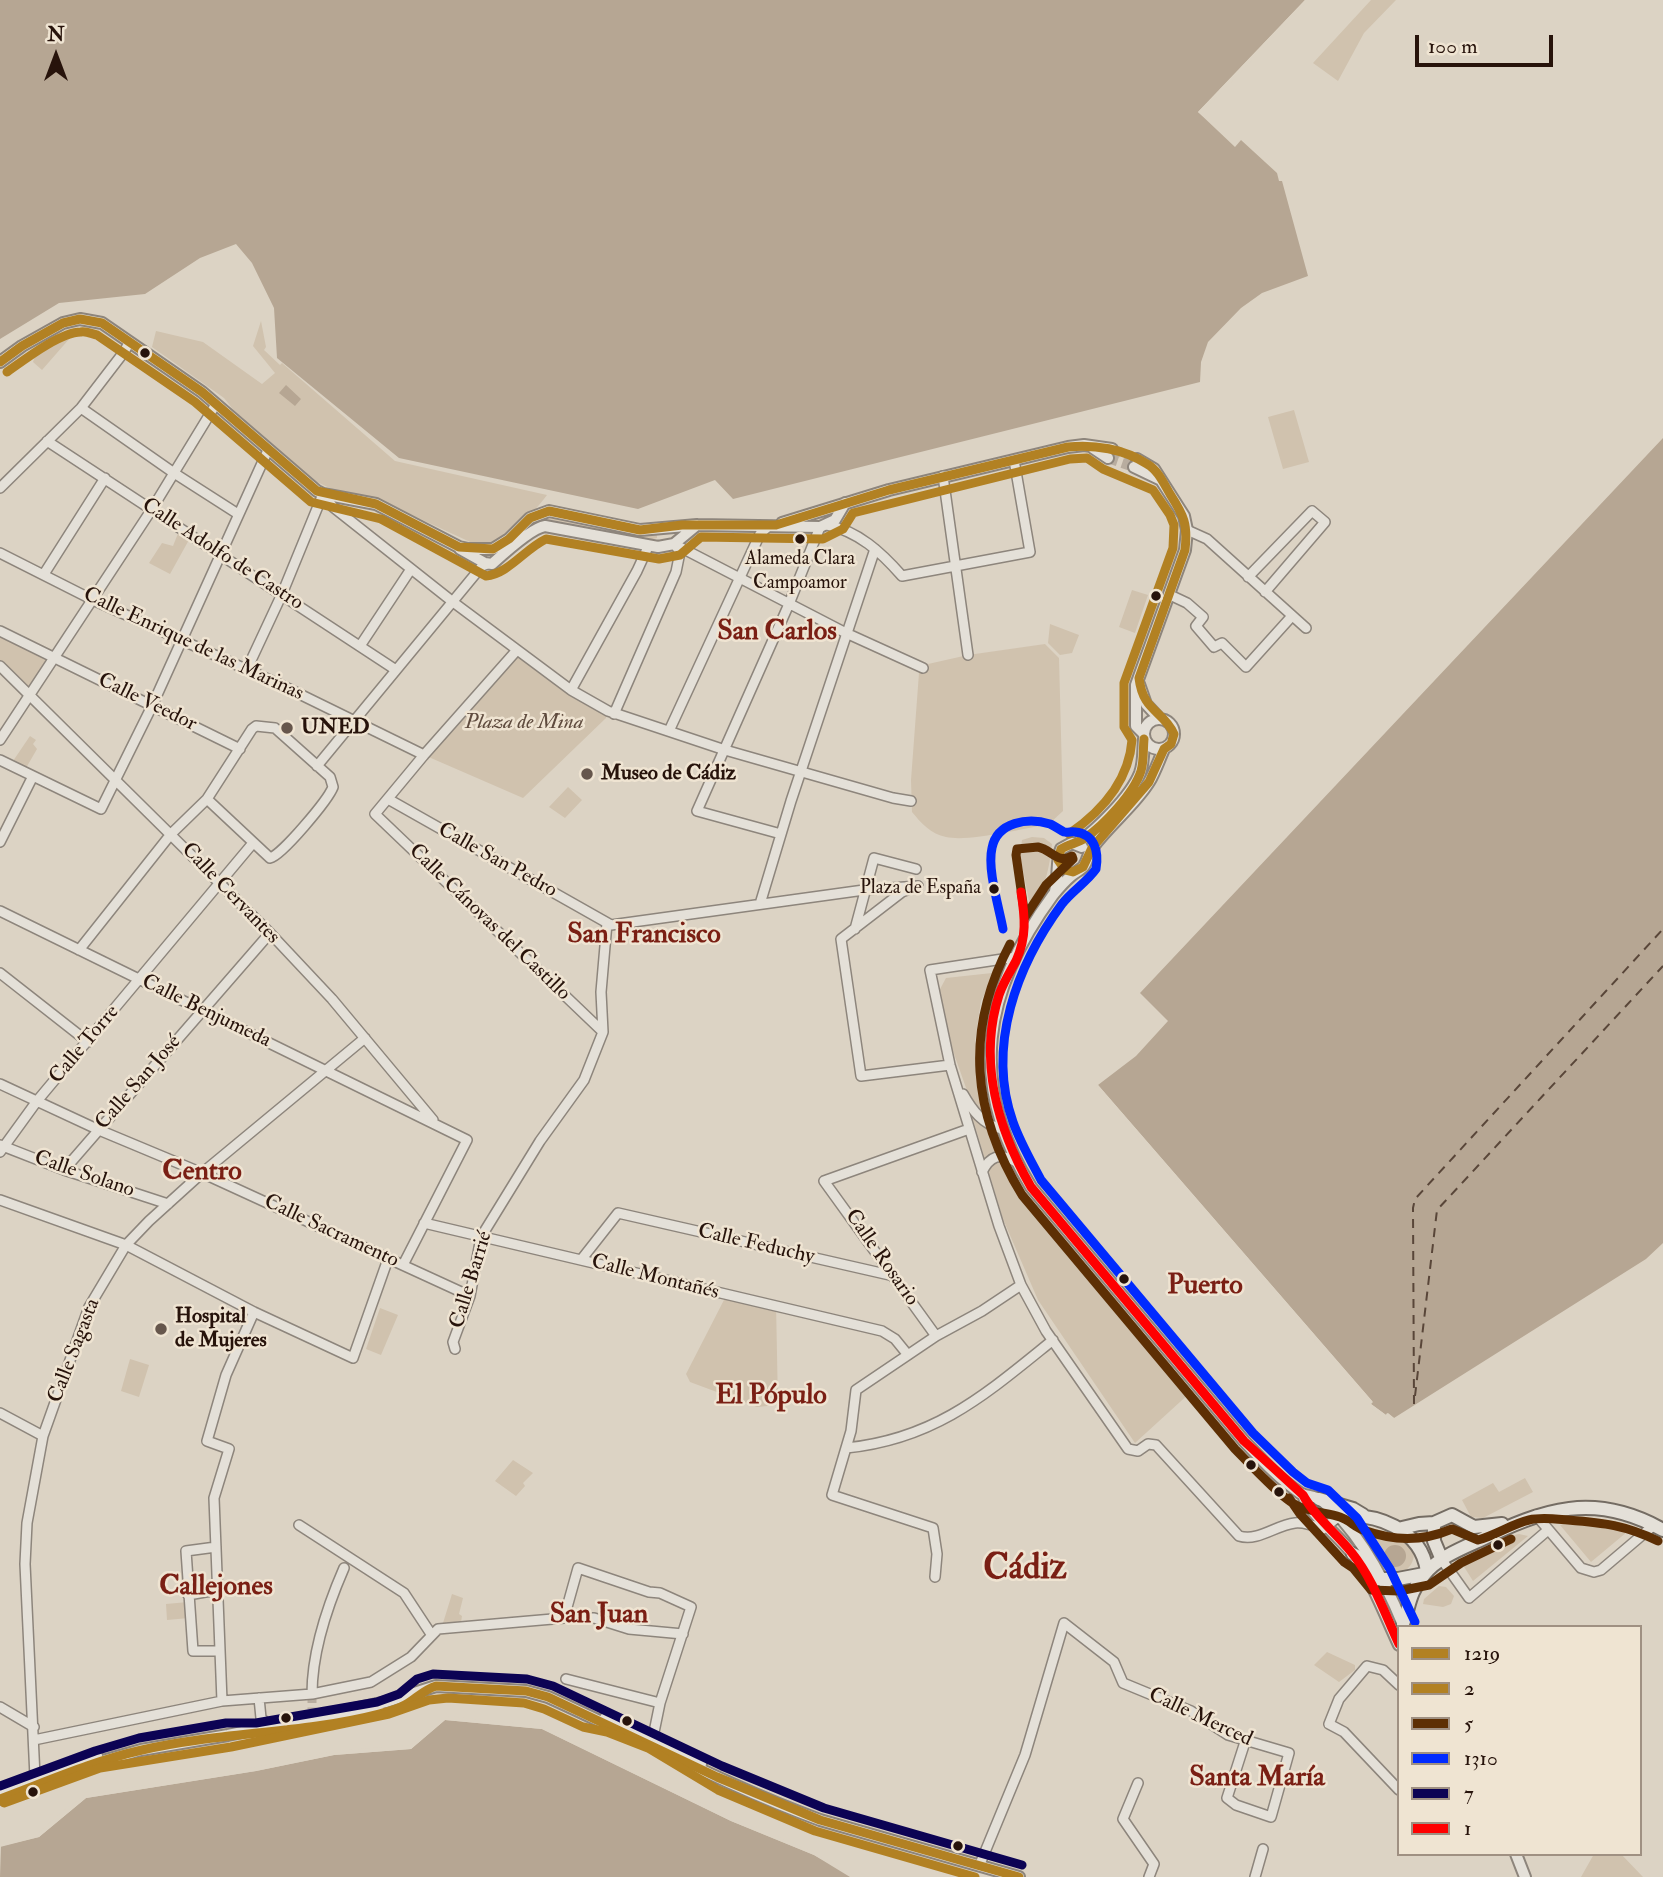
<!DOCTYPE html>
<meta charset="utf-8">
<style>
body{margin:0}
#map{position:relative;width:1663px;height:1877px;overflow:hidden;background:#dcd3c4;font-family:"IM FELL Double Pica",serif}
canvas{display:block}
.legend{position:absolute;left:1397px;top:1625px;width:245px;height:231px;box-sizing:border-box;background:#efe4d2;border:2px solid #9f9082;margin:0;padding:9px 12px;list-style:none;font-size:21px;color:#27130b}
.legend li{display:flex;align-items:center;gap:14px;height:35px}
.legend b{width:35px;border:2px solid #9f9082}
.north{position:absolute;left:21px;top:21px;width:70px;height:70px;-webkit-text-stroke:5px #efe4d2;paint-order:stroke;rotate:0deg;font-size:19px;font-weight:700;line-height:28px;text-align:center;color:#27130b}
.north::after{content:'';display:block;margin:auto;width:24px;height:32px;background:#27130b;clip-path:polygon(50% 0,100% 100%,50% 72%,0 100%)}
.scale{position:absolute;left:1415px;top:35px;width:138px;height:32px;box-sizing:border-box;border:4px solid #27130b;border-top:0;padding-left:9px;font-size:21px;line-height:24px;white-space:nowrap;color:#27130b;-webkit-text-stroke:5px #efe4d2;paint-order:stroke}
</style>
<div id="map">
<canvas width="1663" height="1877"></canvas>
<ul class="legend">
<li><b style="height:9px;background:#b28123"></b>1219</li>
<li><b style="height:9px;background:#b28123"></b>2</li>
<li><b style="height:9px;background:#5d2f04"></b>5</li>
<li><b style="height:9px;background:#002aff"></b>1310</li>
<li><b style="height:9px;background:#0c0354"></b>7</li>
<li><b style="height:9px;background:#f00"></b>1</li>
</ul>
<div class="north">N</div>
<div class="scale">100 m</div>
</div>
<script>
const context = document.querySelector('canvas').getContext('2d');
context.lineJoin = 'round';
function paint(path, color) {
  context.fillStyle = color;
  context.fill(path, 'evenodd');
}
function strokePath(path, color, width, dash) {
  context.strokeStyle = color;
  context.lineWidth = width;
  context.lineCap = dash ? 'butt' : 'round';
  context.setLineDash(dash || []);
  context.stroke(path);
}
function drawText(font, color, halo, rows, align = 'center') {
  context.font = font + ' "IM FELL Double Pica",serif';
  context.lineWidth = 5;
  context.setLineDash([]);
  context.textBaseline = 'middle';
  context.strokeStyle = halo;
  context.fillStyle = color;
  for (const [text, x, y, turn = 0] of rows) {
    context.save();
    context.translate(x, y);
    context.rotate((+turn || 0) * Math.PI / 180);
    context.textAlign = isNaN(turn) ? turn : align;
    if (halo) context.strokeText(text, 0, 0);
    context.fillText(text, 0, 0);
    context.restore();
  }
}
paint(new Path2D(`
 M1371 0H1396L1364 33 1338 81 1313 63Z
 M261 321 266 347 264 350 280 365 282 363 395 461 547 495C530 518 507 538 481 547L375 498 336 491 315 481 247 427 224 398 152 347 156 331 203 342 262 384 275 373 253 346Z
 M77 330 42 370 33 362 36 353Z
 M1294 410 1309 462 1283 469 1268 417Z
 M552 512 657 533V538C629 547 579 528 551 521L541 522 505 545 531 520Z
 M179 531 190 538 170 574 149 563 162 543 173 546Z
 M1132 590 1148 595 1135 633 1119 627Z
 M1050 624 1079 635 1072 653 1060 655 1048 643Z
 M0 631 54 658 30 694 0 666Z
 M1045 644 1059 658 1063 811 1050 823 1045 825C1020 829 969 842 946 837 931 834 921 823 912 812L911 780 919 673 928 664 968 655Z
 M517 650 608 711 606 718 523 798 424 755Z
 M30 736 36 740 33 744 37 749 26 768 13 761Z
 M568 787 582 800 565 818 549 807Z
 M1032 837 1044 838 1052 844C1050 865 1044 894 1031 911L1020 855 1022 840Z
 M992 973 994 976 981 1001 975 1041 989 1118 986 1119 971 1102 953 1051 939 991 946 978Z
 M972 1116 993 1130 1023 1189 1192 1391 1135 1443 1038 1300 1003 1219Z
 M725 1298 776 1303 778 1405 757 1407 690 1382 686 1374Z
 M380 1308 398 1315 381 1355 366 1349Z
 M130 1359 149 1365 139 1397 121 1391Z
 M513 1460 533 1473 523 1483 525 1486 516 1496 495 1481Z
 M1525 1478 1533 1492 1483 1518 1471 1517 1462 1500 1493 1483 1499 1492Z
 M1598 1519 1620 1522 1633 1527 1591 1562 1560 1525 1577 1520Z
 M1362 1524 1409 1541 1414 1553C1414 1561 1410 1569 1402 1572 1384 1577 1367 1542 1359 1529Z
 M1519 1534 1528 1536 1473 1581 1461 1562 1506 1537Z
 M1439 1586 1446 1587 1454 1596 1451 1604 1443 1607 1423 1604 1424 1599Z
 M452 1594 463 1598 459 1614 462 1616 461 1622 443 1623Z
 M188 1602 189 1618 167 1620 166 1604Z
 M1327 1652 1355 1665V1670L1339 1682 1314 1665Z
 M1594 1854H1621L1643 1877H1581Z`), '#d0c2ae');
paint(new Path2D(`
 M0 0H1305L1198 112 1235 147 1241 140 1277 173 1279 181H1282L1308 276 1262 293 1241 308 1208 342 1201 362 1200 382 733 499 715 480 638 509 399 458 277 358 274 308 252 263 236 244 200 258 145 294 59 303 0 339Z
 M286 385 301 399 295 406 279 393Z
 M1663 438V1243L1646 1259 1394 1418 1388 1413 1386 1415 1371 1404 1372 1401 1098 1085 1136 1056 1168 1021 1140 993Z
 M1384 1556a11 11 0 1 1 22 0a11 11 0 1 1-22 0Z
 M445 1720 542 1729 731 1821 814 1855 850 1877H0L1 1846 39 1837 86 1798 256 1771 334 1755 411 1749Z`), '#b6a693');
paint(new Path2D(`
 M1305 0H1309L1203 112 1207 116 1205 118 1198 112Z
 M1098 1085 1373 1402 1371 1404 1386 1415 1387 1413 1394 1418 1391 1420 1384 1419 1368 1406 1367 1402 1096 1088Z
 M445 1716 543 1726 732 1818 815 1852 854 1877 814 1855 731 1821 542 1729 445 1720 411 1749 334 1755 256 1771 86 1798 39 1837 0 1847V1843L37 1834 63 1811 85 1795 255 1767 333 1751 410 1745Z`), '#dcd3c4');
strokePath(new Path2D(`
 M1415 1396 1437 1210 1663 966
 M1414 1404 1413 1208 1415 1199 1663 929`), '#594639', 2, [9, 7]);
strokePath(new Path2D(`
 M312 1694V1709`), '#b8ad9f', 9, [9, 4.5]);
strokePath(new Path2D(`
 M1112 449 1137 459
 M1108 458 1134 467`), '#b8ad9f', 10, [10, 5]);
const minor = new Path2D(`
 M81 408 174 473 238 514
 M47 441 396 670
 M943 476 968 655
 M0 488 81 408 124 352 129 343
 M323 494 333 507 453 602 571 690 608 711 725 750 893 798 911 801
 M827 525C858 531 881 552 902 576L1030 552 1014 460
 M1187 530 1207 539 1306 628
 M674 544 846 633 923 668
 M0 553 93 600 281 685 424 755
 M44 574 105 478
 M1248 577 1312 511 1325 522 1265 592
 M1170 595 1187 603 1203 617 1196 626 1214 647 1222 643 1246 667 1292 616
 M0 631 240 749
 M360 646 411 569
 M517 650 424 755 375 814 603 1032
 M0 666 270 933 332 999 433 1120
 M247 669 282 594 323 494
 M571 690 637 571 648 547
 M614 714 676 572 680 552 675 545
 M256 726 275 728 330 777 333 787C328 800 282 855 270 858L207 799 252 729Z
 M669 731 760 534 769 526
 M0 740 152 509 216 404
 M0 760 101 809 152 706 268 450
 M317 766 482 566 487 564
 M388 799 611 925 864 890 918 886
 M781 834 697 811 789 604 820 527
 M0 842 33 776
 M910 889 902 892 841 939 861 1076 950 1065
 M760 904 791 801 875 549
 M0 911 467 1140 403 1265
 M855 929 874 858 916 869
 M79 950 171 834 207 799
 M1016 957 930 970 950 1065 999 1226 1021 1285 1046 1331 1128 1449 1138 1451 1148 1444 1156 1445 1239 1536C1258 1542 1276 1525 1295 1523 1304 1522 1315 1526 1323 1529L1338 1517
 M0 973 88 1042
 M0 1084 99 1130 202 1173 470 1296
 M963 1094C972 1110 983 1125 1002 1129
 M0 1145 64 1170 168 1204
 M0 1152 37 1101 253 843
 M64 1170 270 933
 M982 1172C990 1156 1000 1152 1016 1162
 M0 1200 126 1245 254 1312 353 1358 388 1259
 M424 1223 882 1331 895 1339 908 1355
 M581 1260 618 1213 894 1276
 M936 1336 824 1181 969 1129
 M455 1349 453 1342 470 1296 481 1237 540 1141 584 1080 603 1032 601 992 607 923
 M0 1413 43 1436
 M846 1448C936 1439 986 1394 1053 1340
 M1536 1515 1581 1568 1594 1572 1601 1570 1654 1525
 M299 1525 404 1593 431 1634
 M216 1547 186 1551 193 1651H219
 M1442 1560 1469 1598 1548 1530
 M935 1577 937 1554 933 1528 832 1495 851 1431 856 1390 936 1336 982 1311 1021 1285
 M188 1595 217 1590
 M564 1618 578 1568 649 1592 660 1593 691 1607 660 1703 653 1737 654 1743
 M566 1679 660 1703
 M1399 1685 1383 1670 1367 1666 1339 1699 1329 1724 1344 1732 1399 1790
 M312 1694C312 1651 327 1607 344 1568
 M259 1698 261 1718 273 1729
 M222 1701 214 1498 229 1449 207 1441 226 1375 254 1312
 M0 1707 34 1727
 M34 1740 222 1701 312 1694 371 1682 411 1657 438 1629 564 1618H594L629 1629 683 1634
 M32 1783 35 1777 25 1564 27 1523 43 1436 89 1307 126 1245 149 1221 202 1173 365 1038
 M1138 1783 1123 1819 1154 1864 1149 1877
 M980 1864 1025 1755 1064 1623 1114 1662 1123 1683 1191 1711 1228 1735 1289 1753 1271 1817 1236 1805 1227 1798 1245 1742
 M1255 1877 1263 1849`);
const tertiary = new Path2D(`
 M0 362 22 346 63 323 80 319 102 323 202 392 317 491 323 494 376 504 459 547 468 549H493L509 539 530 518 549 511 640 530 697 525 820 527 835 520 845 503
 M1093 448 1108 458
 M1137 459 1154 469 1184 516 1187 530 1185 550 1136 685V726L1143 733
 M1134 467 1159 479
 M782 523 889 490 1068 447 1084 445 1112 449
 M460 549 485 563 492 564C502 555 531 528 545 526L658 547 674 544 697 525
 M1139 684 1146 704 1160 719
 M1144 734a15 15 0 1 1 30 0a15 15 0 1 1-30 0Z
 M1164 749C1159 760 1155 772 1149 782 1134 806 1110 824 1093 847 1088 853 1088 860 1084 866 1081 870 1075 872 1071 876 1065 881 1058 889 1053 895 983 990 967 1084 1031 1187L1244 1441C1261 1459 1279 1479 1300 1493 1306 1497 1314 1495 1321 1500 1359 1529 1386 1583 1404 1627
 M1076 844C1097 830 1131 796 1140 773 1144 762 1143 750 1144 739
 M1055 891C1059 877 1056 860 1061 849L1072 843 1082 847
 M1303 1495C1309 1514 1342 1538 1355 1557 1374 1585 1385 1615 1399 1645
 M605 1718 653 1737 701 1764
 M271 1732 337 1721 379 1710
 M0 1791 97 1756
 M0 1799 99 1762 141 1750 228 1735 329 1714 386 1702 436 1686 526 1691 548 1697C639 1738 726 1786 820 1820L1019 1877
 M1516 1854 1525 1877`);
const secondary = new Path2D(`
 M1319 1499 1353 1509 1363 1515
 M1338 1517C1376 1512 1421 1529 1427 1571
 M1434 1523V1541L1442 1560
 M1402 1528 1419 1524 1434 1523 1452 1515 1474 1527 1502 1524
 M1353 1554 1361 1558 1377 1579H1398L1424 1574
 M1403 1624C1410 1604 1409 1593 1424 1575 1436 1559 1460 1549 1478 1541 1544 1509 1594 1491 1663 1530`);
strokePath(minor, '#8d857c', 12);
strokePath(tertiary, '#8d857c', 14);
strokePath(secondary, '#746c63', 16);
strokePath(minor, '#e4e0d8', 9);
strokePath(tertiary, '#e4e0d8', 10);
strokePath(secondary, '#e4e0d8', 12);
strokePath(new Path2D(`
 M0 362 22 346 63 323 80 319 102 323 202 392 317 491 376 504 459 547 493 549 509 539 530 518 549 511 640 530 682 525H776L889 490 1068 447C1094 444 1124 449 1147 464 1158 470 1164 484 1170 494 1184 516 1188 524 1185 550L1139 678C1143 712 1163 710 1174 734L1171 744 1164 749 1149 782 1092 848 1083 867 1073 872 1065 870 1058 860 1061 849C1069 844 1078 843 1085 838 1104 825 1134 793 1141 771 1144 761 1143 749 1144 739
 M0 1799C46 1782 93 1761 142 1750 220 1732 301 1734 379 1714 387 1712 398 1709 405 1705 416 1699 423 1690 436 1686L526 1691 548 1697 717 1777 820 1820 1019 1877`), '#b28123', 9);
strokePath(new Path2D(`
 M7 372C24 360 60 332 81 332 86 331 92 334 97 335L195 402 311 502 381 519 486 576C508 574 525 549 546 539L659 559 680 555 701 537 823 539 843 529 853 513 1070 459 1087 458 1103 469 1153 490 1170 515 1174 525 1173 548 1124 683V727L1132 740C1129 781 1102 811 1069 834
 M4 1803 100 1768 231 1747 389 1714 429 1700 448 1698 524 1703 544 1709 583 1727 607 1732 648 1748 718 1790 815 1831 975 1877`), '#b28123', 9);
strokePath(new Path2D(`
 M1038 847C1052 850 1057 864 1072 856L1073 859 1046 885 1025 917 1016 855 1017 849Z
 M1010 944C964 1031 972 1113 1022 1195L1235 1449C1249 1463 1282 1499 1298 1506 1311 1512 1327 1513 1340 1517 1349 1520 1355 1527 1363 1530 1394 1541 1421 1542 1452 1529L1478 1540C1496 1535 1512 1524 1529 1520 1541 1517 1555 1519 1568 1520 1604 1523 1625 1525 1658 1541
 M1289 1498 1300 1514 1344 1562 1353 1568 1371 1590 1399 1591 1429 1585 1461 1563 1511 1539`), '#5d2f04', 9);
strokePath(new Path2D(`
 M1003 929C999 907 987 869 992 848 997 822 1028 817 1050 824 1055 826 1060 830 1064 832 1068 833 1072 831 1075 832 1095 834 1099 852 1096 869 1087 882 1072 891 1062 904 1017 965 986 1046 1013 1122 1020 1142 1031 1161 1041 1180L1253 1433 1293 1472 1307 1483 1328 1490 1357 1518 1390 1569 1415 1622`), '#002aff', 9);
strokePath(new Path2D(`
 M0 1786 95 1751 139 1738 226 1723H256L377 1702 399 1694 417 1679 433 1674 527 1679 553 1686 722 1766 824 1808 1022 1865`), '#0c0354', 9);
strokePath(new Path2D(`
 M1021 892C1025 917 1027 937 1016 961 1010 972 1003 983 999 995 978 1061 998 1129 1031 1187L1244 1441 1303 1495C1315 1517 1336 1533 1352 1553 1373 1579 1385 1614 1399 1644`), '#f00', 9);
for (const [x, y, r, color] of [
 [145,353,6,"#27130b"],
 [800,539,6,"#27130b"],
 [1156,596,6,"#27130b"],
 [287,728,7,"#66564c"],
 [587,774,7,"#66564c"],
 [994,889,6,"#27130b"],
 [1124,1279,6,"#27130b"],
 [161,1329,7,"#66564c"],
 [1251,1465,6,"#27130b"],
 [1279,1492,6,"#27130b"],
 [1498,1545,6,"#27130b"],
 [286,1718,6,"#27130b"],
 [627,1721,6,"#27130b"],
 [33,1792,6,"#27130b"],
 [958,1846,6,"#27130b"]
]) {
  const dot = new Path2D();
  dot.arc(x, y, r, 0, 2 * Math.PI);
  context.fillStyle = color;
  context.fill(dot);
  strokePath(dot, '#efe4d2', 2.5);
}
drawText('19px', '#27130b', '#efe4d2', [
 ["Alameda Clara",800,560],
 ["Campoamor",800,584],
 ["Plaza de España",981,889,"right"]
]);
drawText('21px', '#27130b', '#efe4d2', [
 ["Calle Adolfo de Castro",222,555,33],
 ["Calle Enrique de las Marinas",193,645,25],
 ["Calle Veedor",147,703,26],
 ["Calle San Pedro",497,861,29],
 ["Calle Cervantes",230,894,46],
 ["Calle Cánovas del Castillo",489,923,44],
 ["Calle Benjumeda",206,1012,26],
 ["Calle Torre",85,1045,-50],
 ["Calle San José",139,1083,-49],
 ["Calle Solano",84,1175,19],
 ["Calle Sacramento",331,1232,25],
 ["Calle Feduchy",756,1245,13],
 ["Calle Rosario",881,1258,55],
 ["Calle Montañés",655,1278,14],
 ["Calle Barrié",472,1280,-73],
 ["Calle Sagasta",75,1351,-69],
 ["Calle Merced",1200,1718,25]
]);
drawText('italic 21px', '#5f4b3e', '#efe4d2', [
 ["Plaza de Mina",524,723]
]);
drawText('bold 21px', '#27130b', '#efe4d2', [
 ["UNED",301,728],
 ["Museo de Cádiz",601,774],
 ["Hospital",175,1317],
 ["de Mujeres",175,1341]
], 'left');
drawText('bold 28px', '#7a1f14', '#efe4d2', [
 ["San Carlos",777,633],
 ["San Francisco",644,936],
 ["Centro",202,1173],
 ["Puerto",1205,1287],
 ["El Pópulo",771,1397],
 ["Callejones",216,1588],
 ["San Juan",599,1616],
 ["Santa María",1257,1779]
]);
drawText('bold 35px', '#7a1f14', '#efe4d2', [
 ["Cádiz",1025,1570]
]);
</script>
